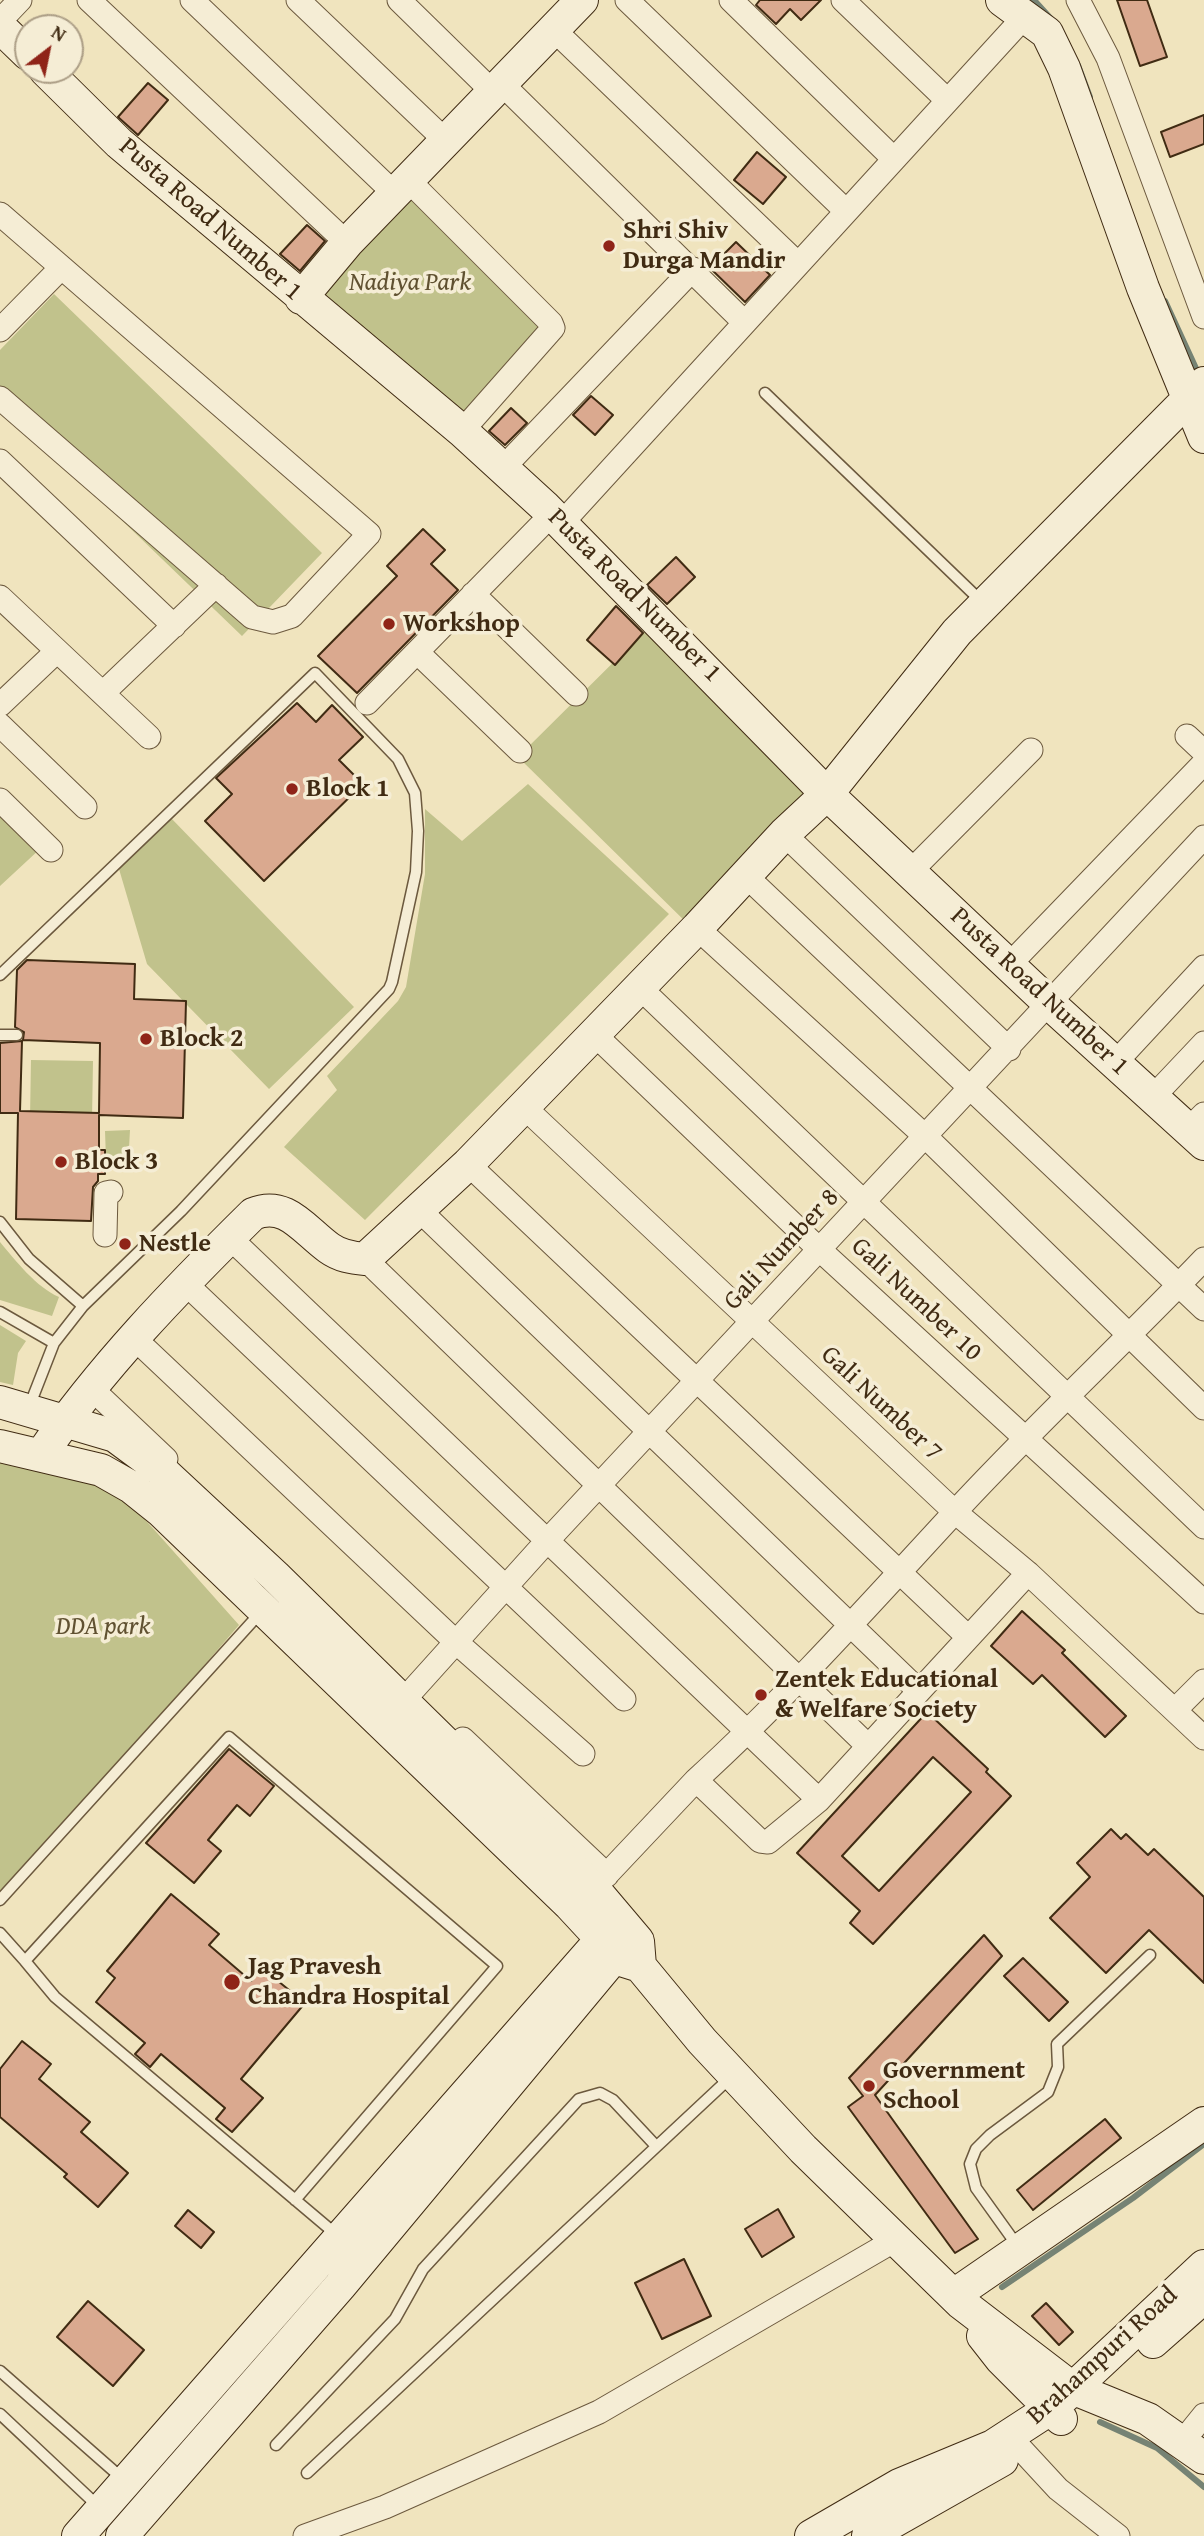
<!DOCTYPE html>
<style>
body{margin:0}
#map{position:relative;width:1204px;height:2536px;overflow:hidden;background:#f0e4be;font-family:"Gentium Book Plus",serif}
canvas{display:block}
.north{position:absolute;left:14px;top:14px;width:70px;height:70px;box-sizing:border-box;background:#f5edd5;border:2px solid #ad9f87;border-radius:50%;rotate:32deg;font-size:19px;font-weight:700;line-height:28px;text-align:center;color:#402b13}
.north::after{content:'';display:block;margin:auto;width:24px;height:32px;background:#8f2418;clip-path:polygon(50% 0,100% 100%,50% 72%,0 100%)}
</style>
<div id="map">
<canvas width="1204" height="2536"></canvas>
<div class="north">N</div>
</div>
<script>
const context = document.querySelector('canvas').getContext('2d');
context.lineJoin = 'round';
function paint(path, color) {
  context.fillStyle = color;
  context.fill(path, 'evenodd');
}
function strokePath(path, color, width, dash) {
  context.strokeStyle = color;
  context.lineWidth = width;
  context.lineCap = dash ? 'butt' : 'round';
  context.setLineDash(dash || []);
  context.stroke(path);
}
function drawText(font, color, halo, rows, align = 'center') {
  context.font = font + ' "Gentium Book Plus",serif';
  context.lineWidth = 7;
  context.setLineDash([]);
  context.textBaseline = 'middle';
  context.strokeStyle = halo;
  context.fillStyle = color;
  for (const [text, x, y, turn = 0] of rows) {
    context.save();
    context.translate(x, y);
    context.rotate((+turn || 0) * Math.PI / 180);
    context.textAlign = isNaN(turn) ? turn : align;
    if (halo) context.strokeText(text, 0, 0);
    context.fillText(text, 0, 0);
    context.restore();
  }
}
paint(new Path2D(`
 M409 181 548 336 460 424 315 284Z
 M54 294 322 553 242 636 0 403V350Z
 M657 619 825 797 694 930 518 757Z
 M528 784 669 914 365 1220 284 1147 337 1090 327 1076 398 1001 406 987 425 874V809L462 841Z
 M0 807 41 848 0 886Z
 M171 818 354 1007 269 1089 147 964 119 869Z
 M31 1060 93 1061 92 1119 30 1118Z
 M130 1130 129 1148 121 1156 106 1159 105 1131Z
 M0 1242C16 1261 36 1287 59 1297L52 1316 0 1300Z
 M0 1325 26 1341 18 1353 13 1385 0 1382Z
 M0 1452 101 1470 239 1625 0 1902Z`), '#c1c28c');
strokePath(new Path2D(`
 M1034 0 1054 22
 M1078 65 1090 97
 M1165 301 1200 377
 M1002 2287 1133 2198 1204 2144
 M1100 2422 1157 2448 1204 2487`), '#768374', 6);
const building = new Path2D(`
 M760 0H821L801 20 790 9 776 24 756 5Z
 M1117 0H1147L1167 57 1140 66Z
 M148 83 168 100 138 135 118 117Z
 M1204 115V144L1170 157 1161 132Z
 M757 152 786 177 763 204 734 180Z
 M307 225 325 241 300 271 280 254Z
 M736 242 770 275 745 302 710 268Z
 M591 396 613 415 595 435 573 415Z
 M511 408 527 423 505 445 489 431Z
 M423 529 445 550 431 564 458 590 357 693 318 656 397 576 387 566Z
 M676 557 695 577 667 604 647 585Z
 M616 606 643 633 615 665 587 640Z
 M297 703 316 722 332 705 363 737 339 760 363 784 264 881 205 821 232 794 216 778Z
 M27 960 135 964 134 999 186 1001 183 1118 99 1115V1150H105V1174H98V1181L93 1187 91 1221 16 1219 18 1113H0V1043L22 1041 20 1111 99 1113 100 1043 23 1040 24 1032 15 1027 17 970Z
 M1022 1611 1065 1650 1062 1653 1126 1716 1105 1737 1042 1675 1033 1684 991 1646Z
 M927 1712 988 1769 986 1772 1011 1796 873 1944 850 1923 860 1911 797 1853ZM933 1757 971 1792 879 1891 842 1856Z
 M229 1749 274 1786 250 1816 237 1805 208 1840 221 1851 194 1883 146 1843Z
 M1111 1829 1121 1839 1126 1834 1148 1855 1154 1849 1204 1897V1983L1149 1930 1106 1973 1050 1918 1090 1877 1077 1863Z
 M171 1894 219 1934 209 1945 251 1981 262 1968 305 2003 241 2079 263 2098 232 2132 216 2119 225 2108 161 2054 150 2067 135 2054 145 2043 96 2002 115 1978 107 1971Z
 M984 1935 1002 1956 875 2095 978 2239 955 2253 848 2107 863 2096 849 2078Z
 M1023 1958 1068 2002 1049 2021 1004 1976Z
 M22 2041 51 2064 39 2079 90 2122 81 2132 128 2173 98 2207 64 2177 67 2174 0 2117V2069Z
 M1105 2119 1121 2138 1033 2210 1017 2190Z
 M778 2209 794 2237 762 2257 745 2229Z
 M188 2210 214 2232 201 2248 175 2226Z
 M684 2259 711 2316 662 2339 635 2283Z
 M88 2301 144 2350 113 2386 57 2337Z
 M1046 2303 1073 2332 1059 2345 1032 2316Z`);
paint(building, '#daa98f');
strokePath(building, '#402b13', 2);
const lane = new Path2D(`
 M765 393 982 602
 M0 975 315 673 398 759 415 793 418 831 416 872 392 982 389 989 181 1211 83 1306 54 1343 29 1407
 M0 1035H17
 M0 1222 29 1259 83 1306
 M0 1312 54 1343
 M0 1900 261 1612
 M0 1933 25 1961
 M295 2200 497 1966 229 1737 25 1961 55 1997 338 2236
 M1019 2248 976 2188 970 2164 976 2149 990 2135 1048 2092 1058 2067 1057 2044 1150 1955
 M0 2371 124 2480
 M0 2414 100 2508
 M276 2445 395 2319 423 2269 579 2099 600 2093 613 2100 656 2146
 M307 2473 732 2076`);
const street = new Path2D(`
 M89 0 347 243
 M192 0 395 194
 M298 0 447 142
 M399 0 493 92
 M627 0 846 211
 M731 0 894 159
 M843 0 947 100
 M1078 0 1108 58 1204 317
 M0 21 20 0
 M553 29 798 264
 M501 83 744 322
 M409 181 551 323 553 328 462 431
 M0 214 369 534 292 616 273 622 252 617 0 398
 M0 330 60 269
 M0 461 174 626
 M502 469 693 269
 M561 524 1026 15
 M473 594 576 694
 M0 597 149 737
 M417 652 520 751
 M103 693 216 585
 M367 703 552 514
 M0 705 57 651
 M0 725 85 807
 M1187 736 1204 752
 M0 800 51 850
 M784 834 1009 1049
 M911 871 1031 750
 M746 876 1204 1309
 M697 928 926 1137 1204 1408
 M1009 965 1204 763
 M639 987 1204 1527
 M594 1034 820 1250 1204 1602
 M1115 1063 1204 967
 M1152 1098 1204 1043
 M524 1107 955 1512 1028 1573 1204 1738
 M1188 1130 1204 1114
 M468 1164 968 1637
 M417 1208 919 1691
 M105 1235 106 1193 111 1192
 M229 1237 819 1800
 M365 1259 868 1746
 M185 1283 624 1699
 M134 1338 456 1642 583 1754
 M92 1389 166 1459
 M402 1702 547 1541 1204 837
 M1176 1709 1204 1681
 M463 1739 607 1875
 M696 1780C787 1697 870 1604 954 1513 1034 1426 1122 1345 1204 1259
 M596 1886 696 1780 760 1841 768 1842 819 1800 1028 1573
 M1009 2436 1058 2489 1118 2536
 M1183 2441 1204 2415
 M305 2536 385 2507 599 2412 897 2239`);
const secondary = new Path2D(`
 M1002 0 1047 33 1064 68 1143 288 1204 437
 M0 27 28 54
 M45 70 119 143 462 431 544 506 827 794 1050 1004 1204 1144
 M301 298 347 243 582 0
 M0 1402 115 1436 161 1470 275 1576 594 1889 638 1941 640 1966 702 2041 803 2149 961 2303 1072 2388 1148 2419 1204 2458
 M0 1446 101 1470 131 1487 161 1511 570 1905 621 1960 640 1966
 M41 1455C101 1367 177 1289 253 1214 286 1200 304 1230 329 1248 340 1256 352 1258 365 1259L468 1164 697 928 784 834 827 794 957 632 1204 383
 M954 2295 1204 2123
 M983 2336 1001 2359 1061 2419
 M1153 2342 1204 2297
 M78 2536 615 1924
 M122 2536 340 2286 629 1939
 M811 2536 899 2485 993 2446 1053 2407 1204 2266
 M868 2536 1002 2460`);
strokePath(lane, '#6c593e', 13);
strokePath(street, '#6c593e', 25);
strokePath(secondary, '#402b13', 34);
strokePath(lane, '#f5edd5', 10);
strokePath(street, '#f5edd5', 23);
strokePath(secondary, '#f5edd5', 32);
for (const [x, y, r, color] of [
 [609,246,7,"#8f2418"],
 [389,624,7,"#8f2418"],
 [292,789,7,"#8f2418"],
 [146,1039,7,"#8f2418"],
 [61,1162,7,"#8f2418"],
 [125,1244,7,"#8f2418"],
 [761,1695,7,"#8f2418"],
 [232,1982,9,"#8f2418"],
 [869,2086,7,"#8f2418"]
]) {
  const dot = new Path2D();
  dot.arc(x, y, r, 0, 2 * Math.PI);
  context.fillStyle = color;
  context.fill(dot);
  strokePath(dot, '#f5edd5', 2.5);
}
drawText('26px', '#402b13', '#f5edd5', [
 ["Pusta Road Number 1",210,220,41],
 ["Pusta Road Number 1",634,596,45],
 ["Pusta Road Number 1",1039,992,43],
 ["Gali Number 8",782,1250,-47],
 ["Gali Number 10",916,1300,43],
 ["Gali Number 7",881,1404,43],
 ["Brahampuri Road",1103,2356,-42]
]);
drawText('bold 26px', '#402b13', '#f5edd5', [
 ["Shri Shiv",623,231],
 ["Durga Mandir",623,261],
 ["Workshop",403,624],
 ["Block 1",306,789],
 ["Block 2",160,1039],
 ["Block 3",75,1162],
 ["Nestle",139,1244],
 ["Zentek Educational",775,1680],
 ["& Welfare Society",775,1710],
 ["Jag Pravesh",248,1967],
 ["Chandra Hospital",248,1997],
 ["Government",883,2071],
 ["School",883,2101]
], 'left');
drawText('italic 26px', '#605131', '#f5edd5', [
 ["Nadiya Park",410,283],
 ["DDA park",103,1627]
]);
</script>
